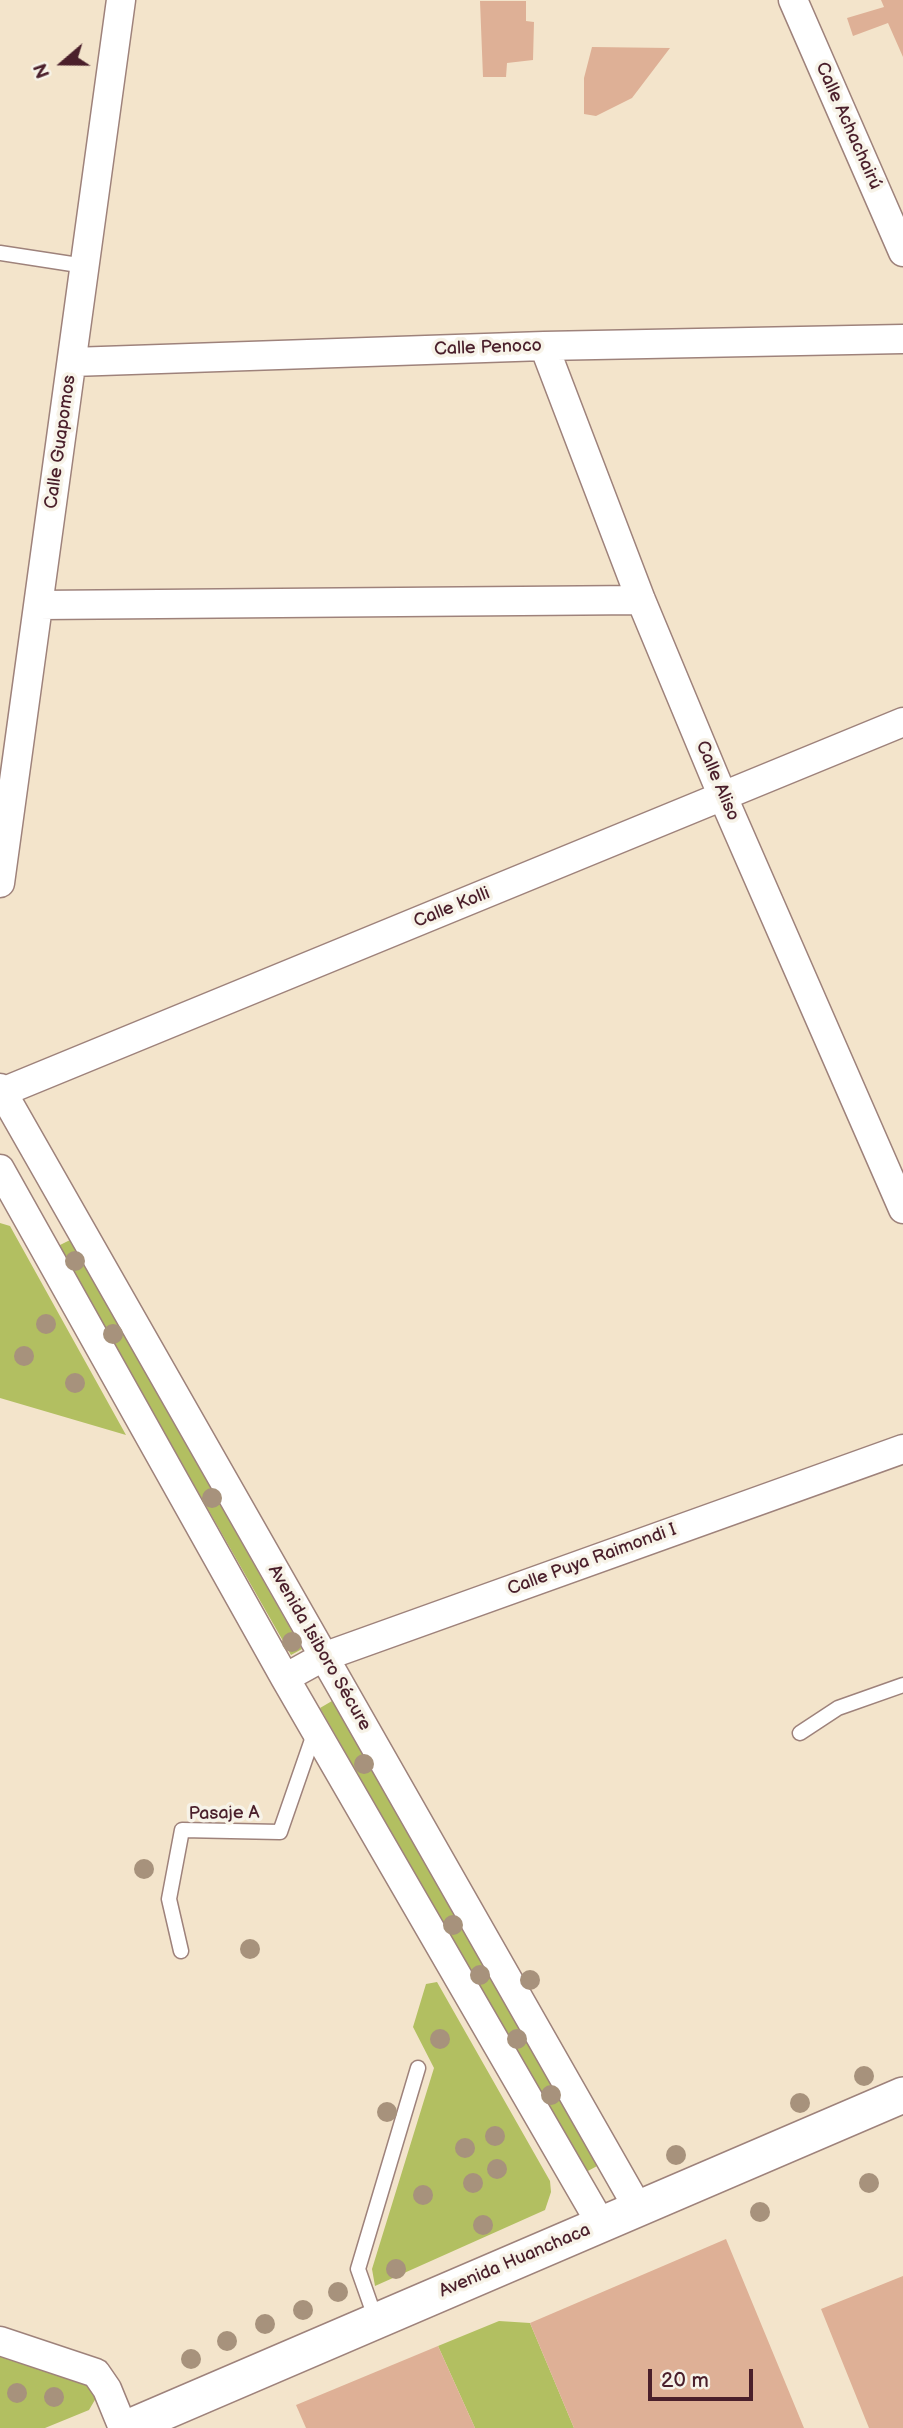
<!DOCTYPE html>
<meta charset="utf-8">
<style>
body{margin:0}
#map{position:relative;width:903px;height:2428px;overflow:hidden;background:#f3e4cb;font-family:"Balsamiq Sans",sans-serif}
canvas{display:block}
.north{position:absolute;left:28px;top:28px;width:70px;height:70px;-webkit-text-stroke:5px #f7f3e8;paint-order:stroke;rotate:250deg;font-size:19px;font-weight:700;line-height:28px;text-align:center;color:#4a1f2b}
.north::after{content:'';display:block;margin:auto;width:24px;height:32px;background:#4a1f2b;clip-path:polygon(50% 0,100% 100%,50% 72%,0 100%)}
.scale{position:absolute;left:648px;top:2369px;width:105px;height:32px;box-sizing:border-box;border:4px solid #4a1f2b;border-top:0;padding-left:9px;font-size:21px;line-height:24px;white-space:nowrap;color:#4a1f2b;-webkit-text-stroke:5px #f7f3e8;paint-order:stroke}
</style>
<div id="map">
<canvas width="903" height="2428"></canvas>
<div class="north">N</div>
<div class="scale">20 m</div>
</div>
<script>
const context = document.querySelector('canvas').getContext('2d');
context.lineJoin = 'round';
function paint(path, color) {
  context.fillStyle = color;
  context.fill(path, 'evenodd');
}
function strokePath(path, color, width, dash) {
  context.strokeStyle = color;
  context.lineWidth = width;
  context.lineCap = dash ? 'butt' : 'round';
  context.setLineDash(dash || []);
  context.stroke(path);
}
function drawText(font, color, halo, rows, align = 'center') {
  context.font = font + ' "Balsamiq Sans",sans-serif';
  context.lineWidth = 7;
  context.setLineDash([]);
  context.textBaseline = 'middle';
  context.strokeStyle = halo;
  context.fillStyle = color;
  for (const [text, x, y, turn = 0] of rows) {
    context.save();
    context.translate(x, y);
    context.rotate((+turn || 0) * Math.PI / 180);
    context.textAlign = isNaN(turn) ? turn : align;
    if (halo) context.strokeText(text, 0, 0);
    context.fillText(text, 0, 0);
    context.restore();
  }
}
paint(new Path2D(`
 M0 1223 10 1226 126 1435 0 1398Z
 M70 1240 302 1649 291 1655 58 1246Z
 M332 1701 599 2165 586 2172 320 1708Z
 M437 1982 550 2181 551 2192 545 2210 375 2286 372 2269 434 2068 413 2027 426 1984Z
 M499 2321 530 2323 574 2428H475L438 2346Z
 M0 2355 90 2385 96 2398 89 2410 45 2428H0Z`), '#b2bf61');
paint(new Path2D(`
 M881 0H903V57L888 23 853 36 847 18 884 7Z
 M480 1H526V21L534 22 533 60 507 63 506 77H483Z
 M592 47 670 48 632 98 596 116 584 114V78Z
 M726 2239 804 2428H574L530 2323Z
 M903 2276V2428H869L821 2309Z
 M438 2346 475 2428H306L296 2405Z`), '#deb096');
const service = new Path2D(`
 M0 253 85 266
 M800 1733 838 1708 903 1685
 M181 1951 169 1899 182 1830 280 1832 315 1731
 M376 2320 358 2269 418 2068`);
const minor = new Path2D(`
 M793 0 903 252
 M544 346 641 600 723 797 903 1209
 M72 362 544 346 903 339
 M39 605 641 600
 M0 883 121 0
 M0 1088 638 2208
 M0 1093 903 722
 M0 1169 285 1678 601 2224
 M285 1678 323 1657 903 1449
 M0 2341 96 2373 107 2389 123 2428`);
const tertiary = new Path2D(`
 M127 2428 903 2095`);
strokePath(service, '#9e827b', 17);
strokePath(minor, '#9e827b', 31);
strokePath(tertiary, '#9e827b', 38);
strokePath(service, '#fff', 14);
strokePath(minor, '#fff', 28);
strokePath(tertiary, '#fff', 35);
context.fillStyle = '#a7927c';
for (const [x, y] of [
 [75,1261],
 [46,1324],
 [113,1334],
 [24,1356],
 [75,1383],
 [212,1498],
 [292,1642],
 [364,1764],
 [144,1869],
 [453,1925],
 [250,1949],
 [480,1975],
 [530,1980],
 [440,2039],
 [517,2039],
 [864,2076],
 [551,2095],
 [800,2103],
 [387,2112],
 [495,2136],
 [465,2148],
 [676,2155],
 [497,2169],
 [473,2183],
 [869,2183],
 [423,2195],
 [760,2212],
 [483,2225],
 [396,2269],
 [338,2292],
 [303,2310],
 [265,2324],
 [227,2341],
 [191,2359],
 [17,2393],
 [54,2397]
]) {
  context.beginPath();
  context.arc(x, y, 10, 0, 2 * Math.PI);
  context.fill();
}
drawText('18px', '#4a1f2b', '#f7f3e8', [
 ["Calle Achachairú",848,126,66],
 ["Calle Penoco",488,348,-2],
 ["Calle Guapomos",61,442,-82],
 ["Calle Aliso",717,781,67],
 ["Calle Kolli",452,908,-22],
 ["Calle Puya Raimondi I",592,1560,-20],
 ["Avenida Isiboro Sécure",319,1648,60],
 ["Pasaje A",224,1814,-1],
 ["Avenida Huanchaca",515,2261,-23]
]);
</script>
